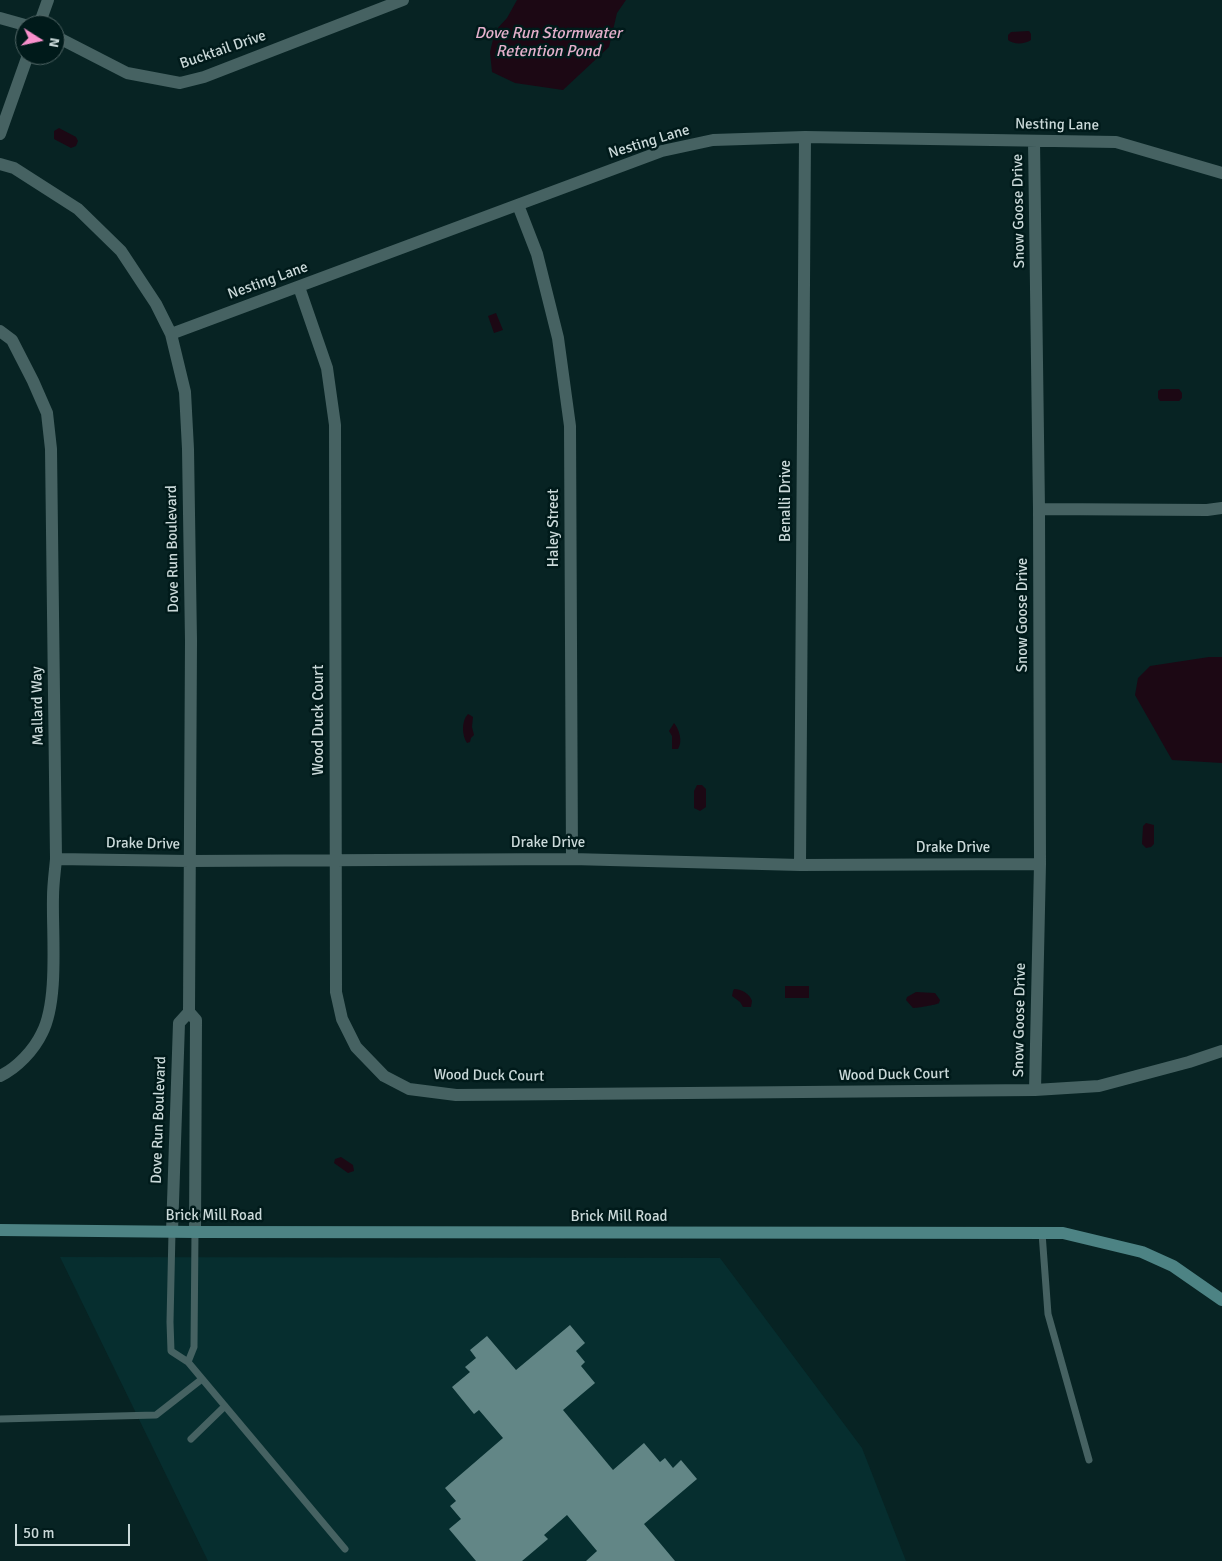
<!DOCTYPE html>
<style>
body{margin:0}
#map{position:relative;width:1222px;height:1561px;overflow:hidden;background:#072323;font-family:Signika,sans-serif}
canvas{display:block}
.north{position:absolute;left:15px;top:15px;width:50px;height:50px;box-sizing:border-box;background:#001a1a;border:1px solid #516666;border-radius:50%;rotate:100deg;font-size:14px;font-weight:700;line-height:20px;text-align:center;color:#cad9d9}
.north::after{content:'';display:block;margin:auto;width:18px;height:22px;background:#f890cc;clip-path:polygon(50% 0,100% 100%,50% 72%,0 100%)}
.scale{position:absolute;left:15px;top:1524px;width:115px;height:22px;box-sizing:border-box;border:2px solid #cad9d9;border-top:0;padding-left:6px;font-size:15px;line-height:18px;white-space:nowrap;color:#cad9d9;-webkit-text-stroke:4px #001a1a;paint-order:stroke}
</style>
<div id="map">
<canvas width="1222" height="1561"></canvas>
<div class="north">N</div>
<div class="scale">50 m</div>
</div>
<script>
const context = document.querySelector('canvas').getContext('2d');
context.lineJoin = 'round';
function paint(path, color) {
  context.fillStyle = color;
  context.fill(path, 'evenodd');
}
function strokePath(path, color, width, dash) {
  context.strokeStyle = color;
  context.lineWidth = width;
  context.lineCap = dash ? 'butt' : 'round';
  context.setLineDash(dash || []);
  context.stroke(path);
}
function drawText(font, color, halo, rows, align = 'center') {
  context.font = font + ' Signika,sans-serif';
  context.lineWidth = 5;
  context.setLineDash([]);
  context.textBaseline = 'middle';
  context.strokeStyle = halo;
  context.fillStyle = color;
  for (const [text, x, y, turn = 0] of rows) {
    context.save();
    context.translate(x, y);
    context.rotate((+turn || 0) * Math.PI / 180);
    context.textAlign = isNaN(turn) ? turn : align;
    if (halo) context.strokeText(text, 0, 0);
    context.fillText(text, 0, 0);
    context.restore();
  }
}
paint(new Path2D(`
 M60 1257 720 1258 862 1448 906 1561H208Z`), '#062e2f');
paint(new Path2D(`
 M517 0H626L617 13 609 47 563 90 515 83 492 72 490 52 495 31 507 18Z
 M1029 31 1031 34V40C1025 44 1014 45 1008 40V35L1011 32Z
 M59 128 76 137 78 141 76 146 71 148 54 139V131Z
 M496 313 503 330 494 333 488 316Z
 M1161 389H1179L1182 393V398L1179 401H1160L1158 398V391Z
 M1209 657H1222V763L1172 760 1135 695 1138 678 1150 666Z
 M468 714 470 715 473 717 472 727 474 735 471 738 470 742 467 743C462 736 461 721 468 714Z
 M674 723C679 729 683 741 678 749H672V736L669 731Z
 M697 785H702L706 789V807L700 811 694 808V791Z
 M1146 823 1154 825V844L1151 847 1146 848 1142 844 1143 826Z
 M785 986H809V998H785Z
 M734 989C742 989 750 994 752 1001L751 1007H743L740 1002 732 996 733 991Z
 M916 992 935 993 940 1000 939 1003C936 1005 917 1008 913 1008L906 1000 907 997Z
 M341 1157 353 1165 354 1171 348 1173 334 1163 335 1159Z`), '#1c0814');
paint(new Path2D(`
 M570 1325 585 1343 576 1351 585 1362 581 1366 595 1383 563 1410 613 1470 644 1443 660 1462 665 1458 673 1468 681 1460 697 1479 644 1524 675 1561H586L597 1551 567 1515 544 1535 548 1539 522 1561H476L449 1529 461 1519 450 1506 456 1501 445 1488 503 1438 479 1410 474 1414 452 1387 470 1372 465 1367 476 1358 470 1350 487 1336 516 1370Z`), '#628686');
strokePath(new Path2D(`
 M172 1232 170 1322 171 1351 188 1362 345 1549
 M1042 1233 1048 1314 1089 1460
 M188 1362 194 1347 195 1232
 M0 1419 156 1415 202 1379
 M191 1439 225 1406`), '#466262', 7);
strokePath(new Path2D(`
 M0 18 25 25
 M39 25 48 0
 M55 36 127 73 180 83 204 77 403 0
 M0 134 28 55
 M1034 141 1039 509 1040 864 1035 1090
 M0 164 14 168 78 209 121 251 156 304 171 334 185 392 188 449 191 641 189 1012 196 1020 195 1232
 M518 205 537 254 558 338 570 426 572 859
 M299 287 327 368 335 425 336 992 342 1019 356 1047 384 1076 409 1089 456 1095 1035 1090 1099 1086 1189 1062 1222 1051
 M0 331 12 340 33 381 47 413 51 449 56 859C55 871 53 884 53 897 52 934 59 1000 42 1033 34 1050 17 1068 0 1076
 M171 334 662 151 713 140 805 137 1116 142 1222 173
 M1039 509 1207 510 1222 508
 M56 859 189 861 572 859 800 865 1040 864
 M800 865 805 137
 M172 1232 179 1023 189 1012`), '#466262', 12);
strokePath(new Path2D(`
 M0 1230 195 1232 1063 1233 1142 1252 1173 1266 1222 1300`), '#4d8384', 12);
drawText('15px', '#cad9d9', '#001a1a', [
 ["Bucktail Drive",223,50,-19],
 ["Nesting Lane",1057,125,1],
 ["Nesting Lane",649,142,-17],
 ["Snow Goose Drive",1019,211,-91],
 ["Nesting Lane",268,281,-20],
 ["Benalli Drive",786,501,-90],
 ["Haley Street",554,528,-90],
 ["Dove Run Boulevard",173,549,-91],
 ["Snow Goose Drive",1023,615,-90],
 ["Mallard Way",38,706,-91],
 ["Wood Duck Court",319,720,-90],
 ["Drake Drive",548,843],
 ["Drake Drive",143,844,1],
 ["Drake Drive",953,848],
 ["Snow Goose Drive",1020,1020,-89],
 ["Wood Duck Court",894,1075,-1],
 ["Wood Duck Court",489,1076,1],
 ["Dove Run Boulevard",159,1120,-88],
 ["Brick Mill Road",214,1216],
 ["Brick Mill Road",619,1217]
]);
drawText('italic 16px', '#e4b0cc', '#001a1a', [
 ["Dove Run Stormwater",548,34],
 ["Retention Pond",548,52]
]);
</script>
